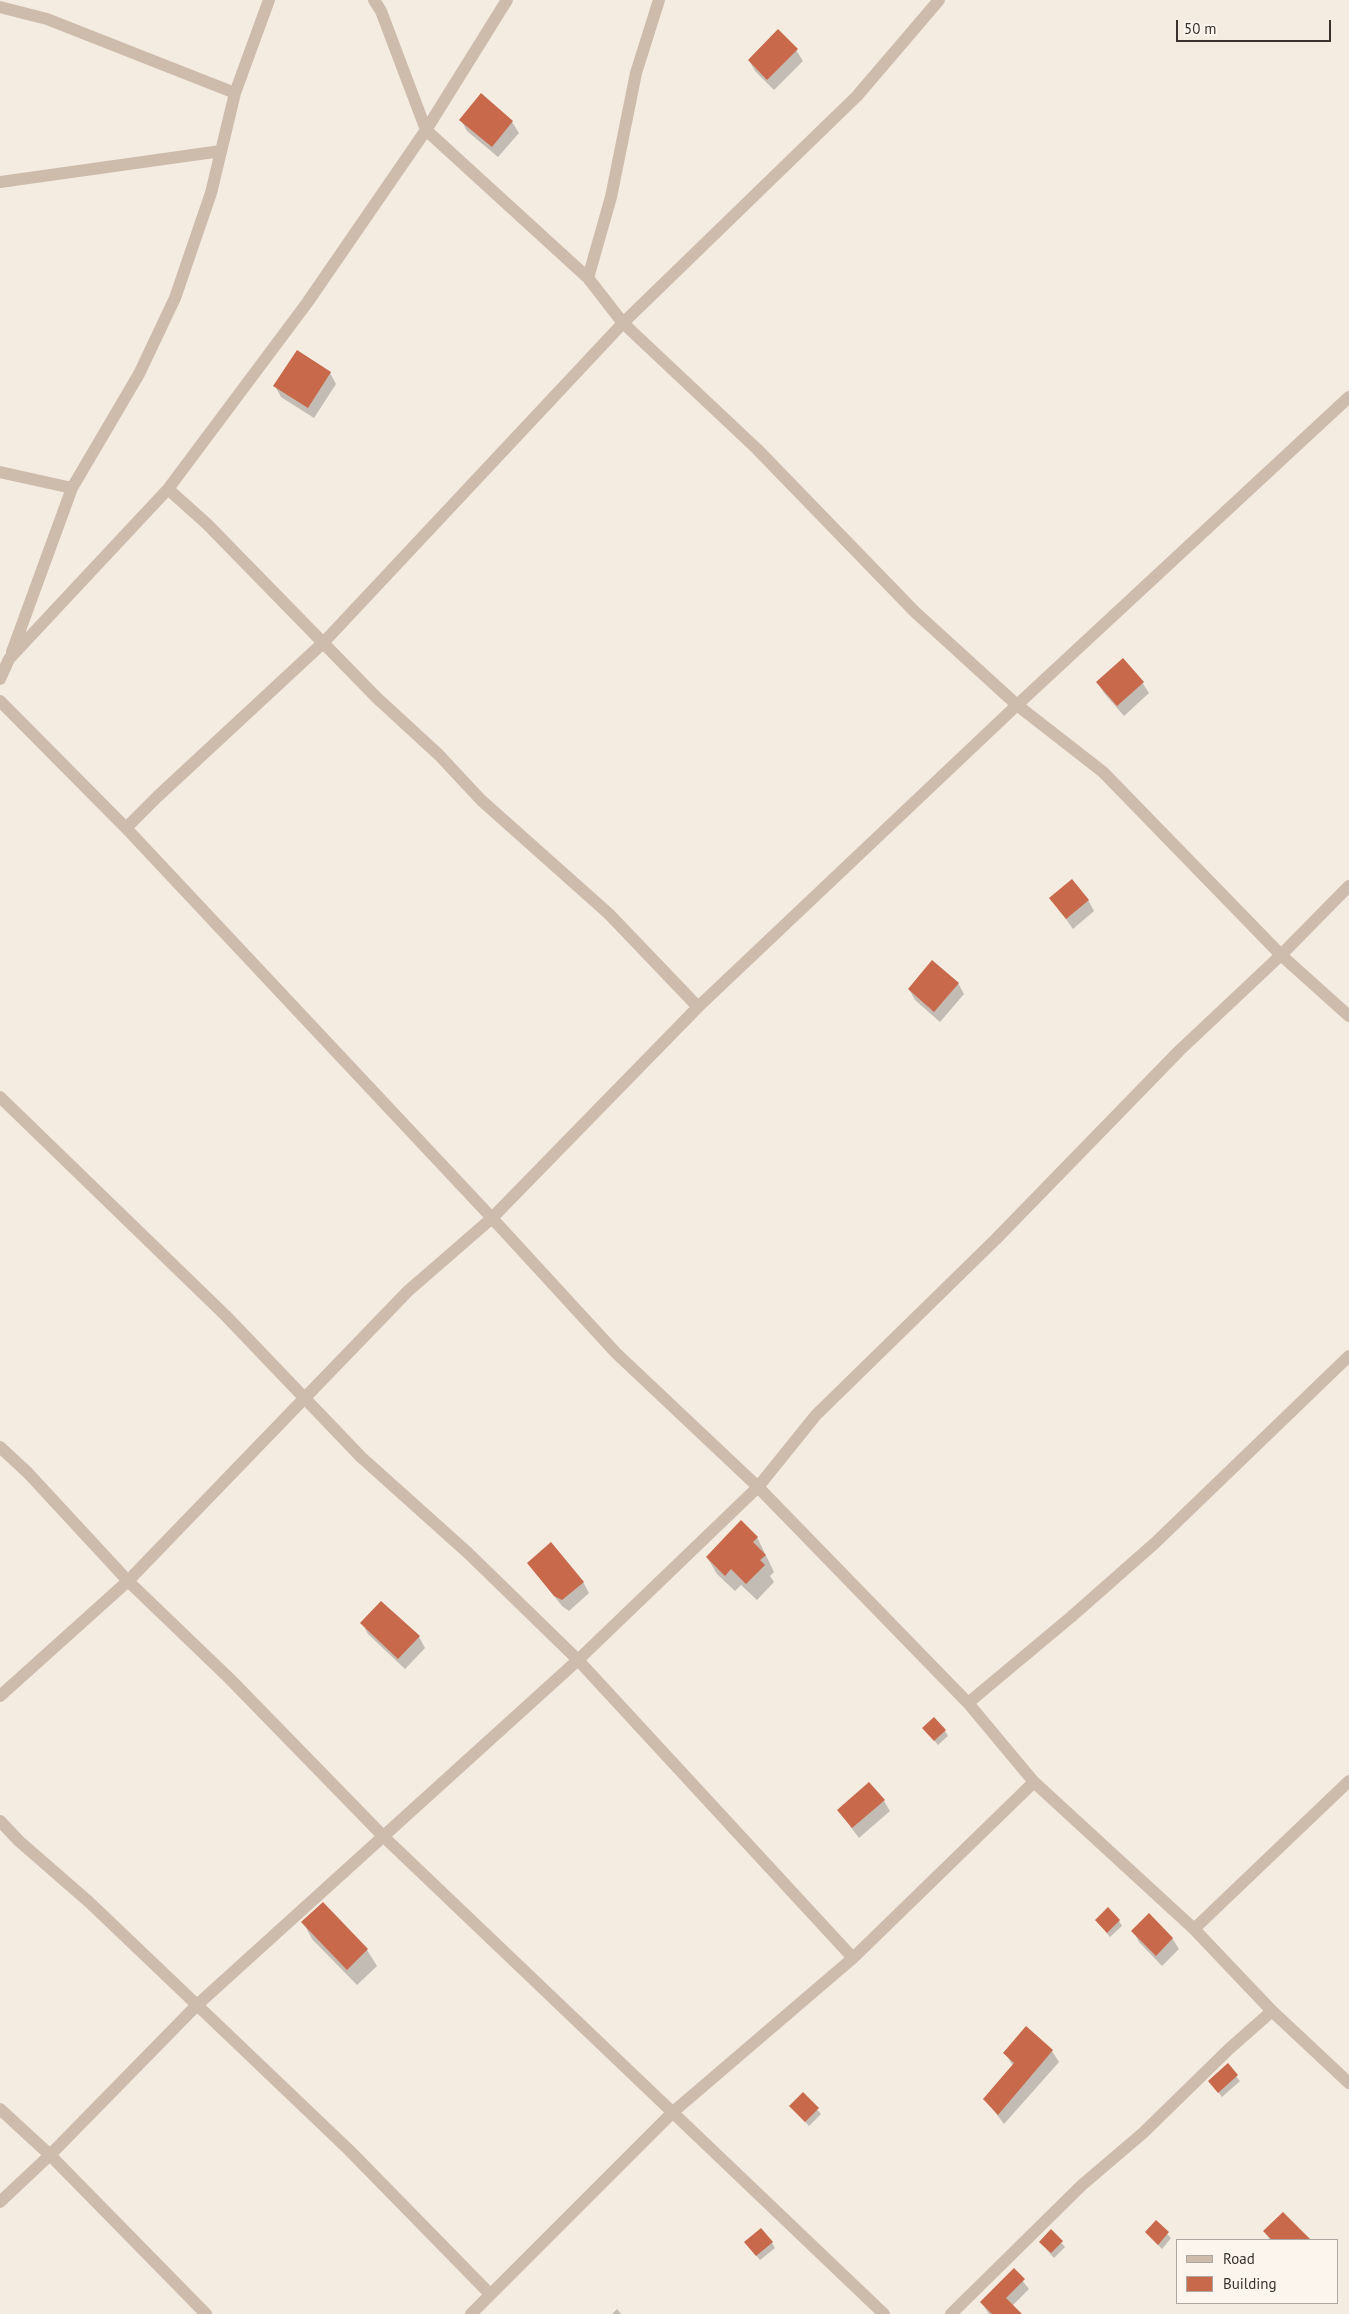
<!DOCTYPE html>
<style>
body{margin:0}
#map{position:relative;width:1349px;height:2314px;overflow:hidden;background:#f4ebe1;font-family:"PT Sans",sans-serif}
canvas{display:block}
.legend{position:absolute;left:1176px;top:2239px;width:162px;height:65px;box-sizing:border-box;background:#fbf5ee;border:1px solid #aea6a0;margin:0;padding:6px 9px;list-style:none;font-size:15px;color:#3b302b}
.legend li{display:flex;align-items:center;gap:10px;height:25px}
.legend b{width:25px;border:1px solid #aea6a0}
.scale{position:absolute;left:1176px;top:20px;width:155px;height:22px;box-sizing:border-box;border:2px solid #3b302b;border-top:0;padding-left:6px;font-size:15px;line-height:18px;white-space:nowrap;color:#3b302b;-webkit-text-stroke:4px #fbf5ee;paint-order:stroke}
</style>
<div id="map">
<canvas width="1349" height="2314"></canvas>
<ul class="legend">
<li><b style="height:6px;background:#cdbbac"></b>Road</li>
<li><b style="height:14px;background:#c8694b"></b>Building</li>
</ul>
<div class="scale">50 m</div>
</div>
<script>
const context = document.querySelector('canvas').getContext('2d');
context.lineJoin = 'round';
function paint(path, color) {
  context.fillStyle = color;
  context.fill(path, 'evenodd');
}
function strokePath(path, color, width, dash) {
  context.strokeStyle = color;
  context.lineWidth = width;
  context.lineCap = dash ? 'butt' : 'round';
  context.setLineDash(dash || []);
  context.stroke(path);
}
paint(new Path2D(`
 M796 50 803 61 774 90 755 71 749 60Z
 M481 95 512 122 519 133 498 157 467 131 461 120Z
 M330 373 336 384 314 418 281 397 275 386Z
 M1097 682H1142L1149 693 1124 716 1104 693Z
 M1051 898 1088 900 1094 911 1073 929Z
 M958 983 964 994 940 1022 915 1000 909 989Z
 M757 1537 774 1572 770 1576 774 1582 757 1600 741 1585 735 1591 717 1574 707 1557Z
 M528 1563 583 1582 589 1593 569 1611 562 1606Z
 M362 1623 419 1637 425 1648 405 1669 368 1634Z
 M924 1728 945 1731 948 1736 938 1745Z
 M884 1801 890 1811 859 1838 838 1810Z
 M323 1904 367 1950 377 1966 357 1985 312 1939 303 1922Z
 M1096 1920 1119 1921 1122 1926 1110 1937Z
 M1133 1931 1172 1938 1179 1949 1162 1966 1139 1942Z
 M1026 2028 1052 2051 1059 2062 1004 2124 985 2099 1013 2066 1005 2053Z
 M1227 2065 1240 2081 1222 2097 1213 2086Z
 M803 2094 821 2114 809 2126 791 2107Z
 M1156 2222 1171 2238 1162 2249 1146 2232Z
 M1051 2231 1065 2247 1054 2258 1040 2242Z
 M1265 2232 1303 2234 1307 2240H1270Z
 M772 2243 775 2248 760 2260 749 2247Z
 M1014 2270 1029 2289 1012 2306 1019 2314H989L981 2302Z
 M617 2309 621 2314H612Z`), '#0003');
paint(new Path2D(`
 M778 29 798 49 767 80 748 60Z
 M481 93 513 121 492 147 459 120Z
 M297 350 331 372 308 408 273 386Z
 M1123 658 1144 682 1117 706 1096 682Z
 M1072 879 1089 900 1066 919 1049 898Z
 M932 960 959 983 934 1012 908 989Z
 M741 1520 758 1537 753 1542 766 1555 760 1560 765 1565 746 1584 731 1569 725 1576 706 1557Z
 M551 1542 584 1582 562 1600 554 1596 527 1563Z
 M381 1601 420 1636 398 1659 360 1623Z
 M934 1717 946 1730 934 1741 922 1728Z
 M869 1782 885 1800 852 1828 837 1810Z
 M323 1902 368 1949 347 1970 301 1922Z
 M1108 1907 1120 1920 1107 1933 1095 1920Z
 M1149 1913 1173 1938 1156 1956 1131 1931Z
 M1026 2026 1053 2050 998 2115 983 2099 1014 2063 1003 2053Z
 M1228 2063 1238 2075 1218 2093 1208 2081Z
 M803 2092 819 2108 805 2122 789 2106Z
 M1283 2212 1311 2240H1272L1263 2231Z
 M1156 2220 1169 2232 1158 2245 1145 2232Z
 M761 2228 773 2242 756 2256 744 2242Z
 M1051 2229 1063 2241 1051 2253 1039 2242Z
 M1014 2268 1025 2279 1006 2298 1022 2314H992L980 2302Z`), '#c8694b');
strokePath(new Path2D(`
 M374 0 381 11 426 130 588 278 623 323 757 449 915 612 1017 705 1103 772 1281 955 1349 1016
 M0 7 47 19 235 93
 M0 182 221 151
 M588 278 611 197 636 73 659 0
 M0 472 72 488
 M168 489 207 524 377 698 439 755 481 800 609 914 698 1007
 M12 652 72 488 139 374 175 298 211 193 235 93 269 0
 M0 679 9 659 168 489 307 303 426 130 507 0
 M0 701 126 828 492 1218 616 1353 758 1487 968 1703 1034 1782 1194 1929 1272 2011 1349 2083
 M126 828 157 797 324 642 623 323 857 96 939 0
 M0 1097 226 1316 361 1457 468 1553 578 1660 853 1958
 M0 1447 28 1473 128 1581 230 1679 384 1837 884 2314
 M0 1696 128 1581 408 1291 492 1218 698 1007 1017 705 1349 397
 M968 1703 1071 1617 1155 1543 1349 1356
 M0 1821 19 1841 89 1902 349 2150 490 2294
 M1194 1929 1349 1781
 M0 2109 50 2155 206 2314
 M0 2202 50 2155 197 2005 578 1660 758 1487 816 1415 996 1239 1180 1050 1281 955 1349 886
 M471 2314 673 2112 853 1958 1034 1782
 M951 2314 1082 2185 1143 2133 1229 2049 1272 2011`), '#cdbbac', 12);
</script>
